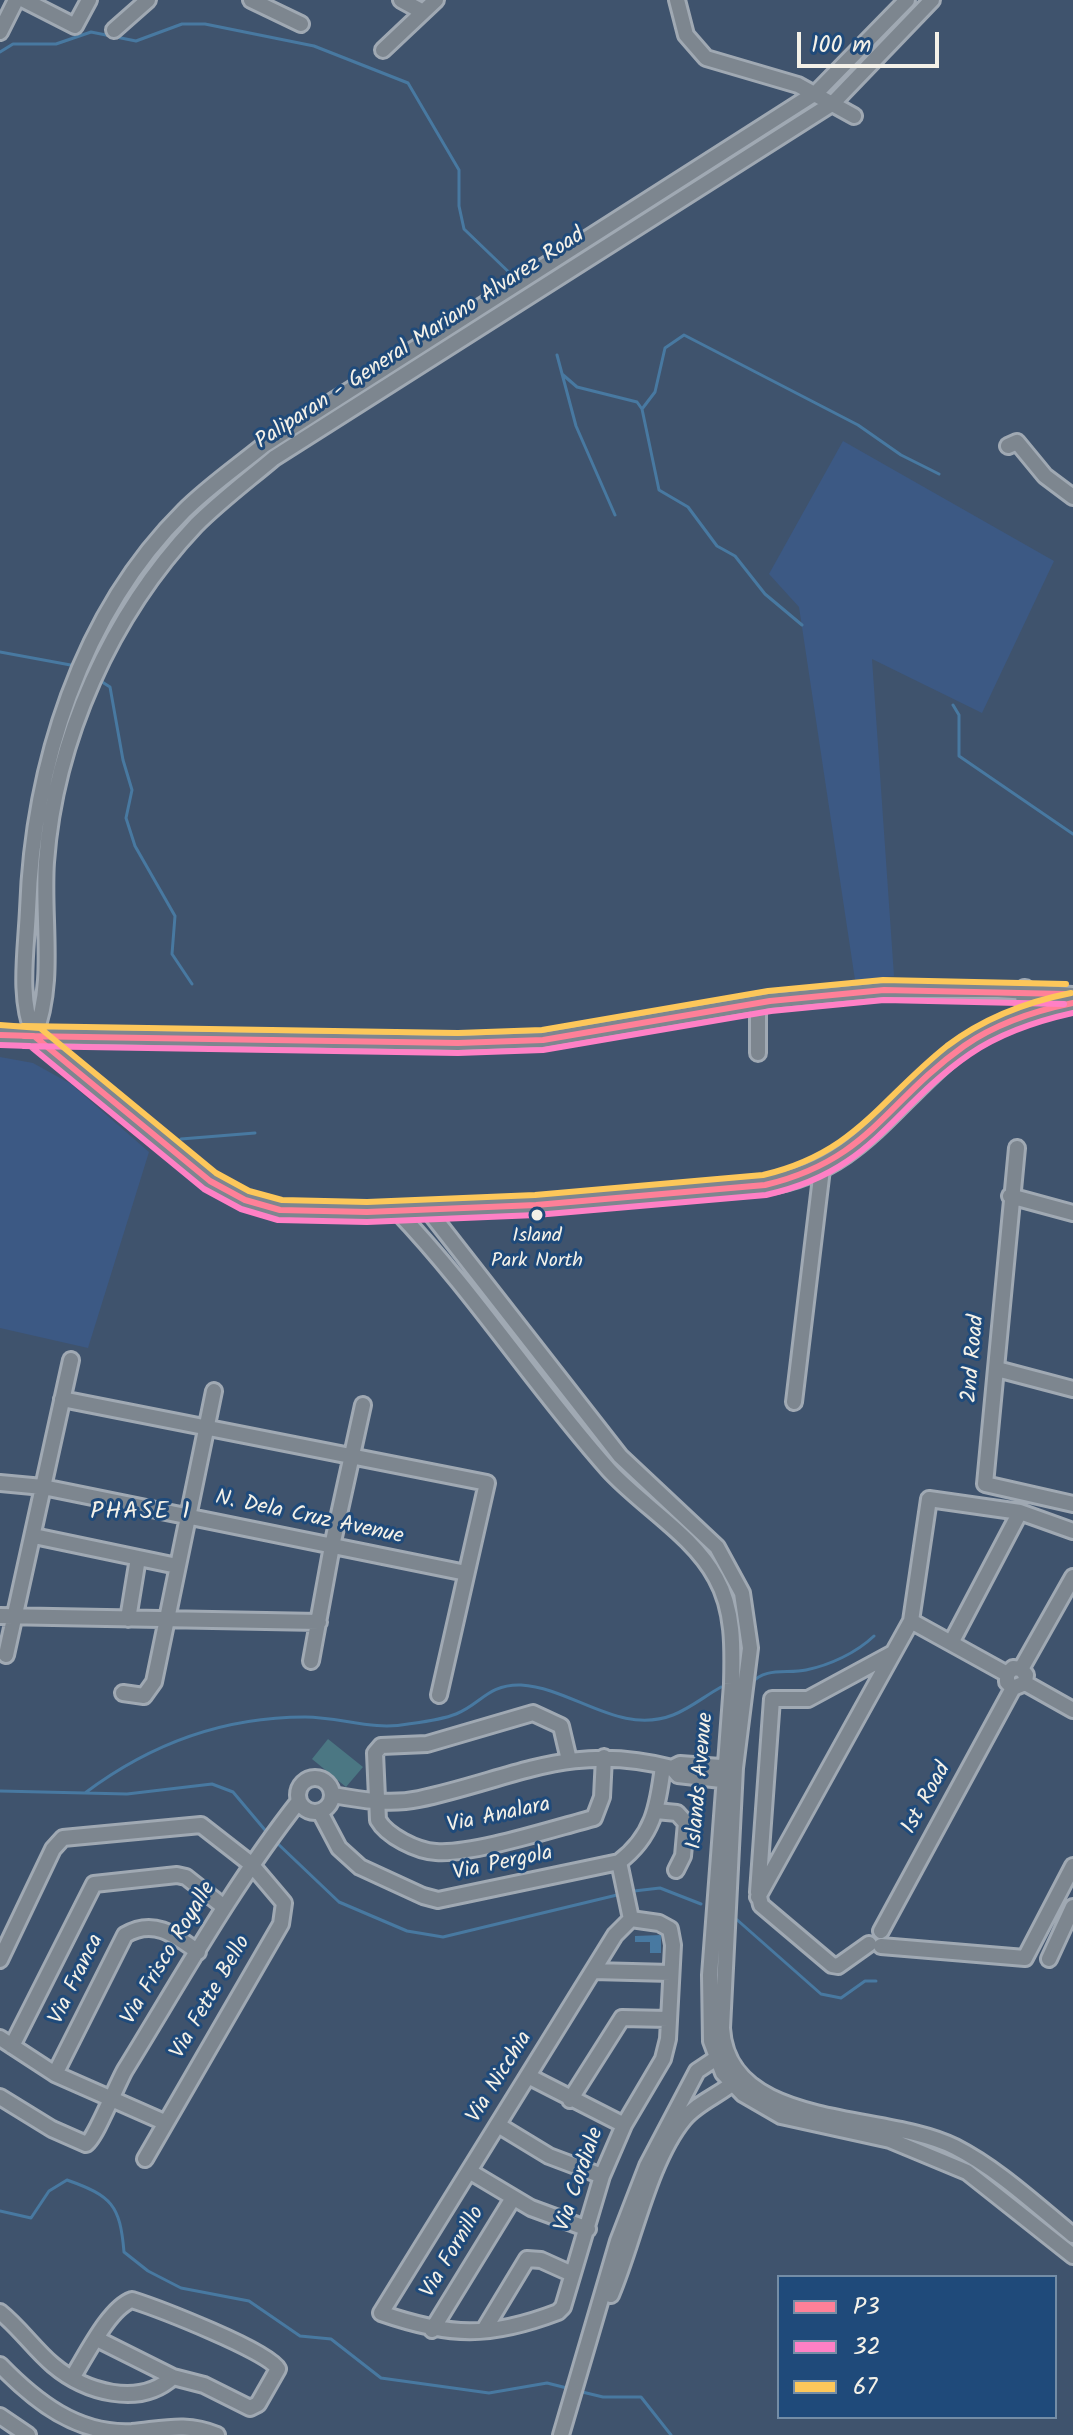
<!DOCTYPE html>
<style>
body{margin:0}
#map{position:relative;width:1073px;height:2435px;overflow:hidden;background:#3f536d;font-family:Kalam,sans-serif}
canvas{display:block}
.legend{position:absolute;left:777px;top:2275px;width:280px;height:144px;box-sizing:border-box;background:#1f4a7a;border:2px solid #748da6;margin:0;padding:10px 14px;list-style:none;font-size:24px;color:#f4f1e8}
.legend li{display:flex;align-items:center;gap:16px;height:40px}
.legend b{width:40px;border:2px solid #748da6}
.scale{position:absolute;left:797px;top:32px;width:142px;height:36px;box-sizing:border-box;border:4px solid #f4f1e8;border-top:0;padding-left:10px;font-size:24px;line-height:28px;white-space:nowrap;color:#f4f1e8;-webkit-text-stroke:6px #1f4a7a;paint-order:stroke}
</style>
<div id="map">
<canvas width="1073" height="2435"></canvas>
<ul class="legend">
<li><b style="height:10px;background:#ff8098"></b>P3</li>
<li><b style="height:10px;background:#ff80c5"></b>32</li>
<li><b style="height:10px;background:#fdc75a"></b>67</li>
</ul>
<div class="scale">100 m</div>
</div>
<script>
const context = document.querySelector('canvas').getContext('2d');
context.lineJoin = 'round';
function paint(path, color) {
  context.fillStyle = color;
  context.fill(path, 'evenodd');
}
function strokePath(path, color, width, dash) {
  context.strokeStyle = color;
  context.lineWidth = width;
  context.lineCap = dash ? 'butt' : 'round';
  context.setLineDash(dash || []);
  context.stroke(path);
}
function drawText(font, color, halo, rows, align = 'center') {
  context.font = font + ' Kalam,sans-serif';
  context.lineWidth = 6;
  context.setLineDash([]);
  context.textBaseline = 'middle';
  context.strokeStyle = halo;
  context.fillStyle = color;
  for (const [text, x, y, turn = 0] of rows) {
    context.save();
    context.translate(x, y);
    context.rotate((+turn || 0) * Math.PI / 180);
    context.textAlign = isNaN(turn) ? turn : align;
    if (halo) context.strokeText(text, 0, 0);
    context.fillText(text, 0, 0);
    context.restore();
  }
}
paint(new Path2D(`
 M843 441 1054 561 982 713 872 659 894 976 855 980 799 607 769 574Z
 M0 1057 33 1063 71 1084 149 1152 88 1348 0 1328Z`), '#3c5984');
paint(new Path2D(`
 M328 1739 363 1767 346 1787 312 1759Z`), '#4b7783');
paint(new Path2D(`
 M661 1935V1953H650V1942H635V1936Z`), '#4879a1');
strokePath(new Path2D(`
 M0 52 13 44H56L91 32 136 41 182 24H205L314 46 408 83 459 170V206L464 229 516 279
 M557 355 576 426 615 515
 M562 374 577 387 637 402 642 409 659 490 688 507 717 546 735 556 765 594 802 625
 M642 409 655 392 665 348 684 335 858 425 901 455 939 474
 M0 652 76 666
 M99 680 110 687 123 760 132 790 126 818 135 846 175 916 172 954 192 984
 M953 705 959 715V756L1073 834
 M181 1139 255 1133
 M752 1683C764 1667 788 1674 806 1670 830 1665 856 1653 874 1636
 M0 1791 127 1794 212 1784 233 1792 265 1830
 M85 1793C150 1744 223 1717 305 1717 341 1717 372 1731 408 1724 423 1722 441 1720 456 1714 481 1704 488 1684 521 1685 573 1688 619 1736 673 1715 689 1709 705 1696 721 1687
 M276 1842 339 1902 407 1931 443 1937 617 1895
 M634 1891 660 1888 701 1904
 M735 1918 821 1994 841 1998 865 1981H876
 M0 2211 31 2218 49 2191 67 2180C112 2196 120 2205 124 2252L148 2271 181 2288 249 2301 300 2336 331 2339 381 2378 489 2393 547 2383 571 2389
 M578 2391 603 2397H641L671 2435`), '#4879a1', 3);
const minor = new Path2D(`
 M24 0 75 26 89 0
 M251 0 301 24
 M401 0 423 12
 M677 0 686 35 706 58 798 85 854 116
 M114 30 148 0
 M0 32 16 0
 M383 50 436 0
 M1008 446 1017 442 1045 476 1073 497
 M758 1003V1053
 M34 1036C56 983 42 919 46 862 55 739 111 615 196 525 220 501 248 480 274 458L833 103 932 0
 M34 1036C18 997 26 953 28 910 33 768 80 614 184 511 208 487 237 467 264 445L817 92 907 0
 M34 1036 458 1043 543 1040 770 1001 884 990H998L1073 995
 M1017 1148 985 1484 1073 1504
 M1010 1196 1073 1213
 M428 1210 620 1456 717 1547 742 1593 750 1648 735 1768 722 2028C728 2131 885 2111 955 2147 998 2169 1035 2204 1073 2235
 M397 1211C475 1293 535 1387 609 1470 642 1506 693 1535 716 1578 734 1610 733 1648 732 1684L710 1975 711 2041 723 2073 743 2094 781 2116 890 2140 967 2172 1073 2256
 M997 1369 1073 1389
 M62 1399 487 1483 439 1695
 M794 1402 822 1169
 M0 1483 43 1487 466 1573
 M34 1536 177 1566
 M0 1616 319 1622
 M128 1619 138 1558
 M911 1621 1007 1674
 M951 1643 1020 1512
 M6 1655 71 1360
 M311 1661 332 1546 363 1405
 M1021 1669 1073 1577
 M1025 1683 1073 1710
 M123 1693 144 1696 154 1682 214 1391
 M569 1760 561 1726 533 1713 427 1744 381 1746 375 1753 378 1820C387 1836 417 1851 436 1852 473 1855 555 1828 594 1818L602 1797 604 1757
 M672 1768 680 1764 734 1768
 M298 1795a17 17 0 1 1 34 0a17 17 0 1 1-34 0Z
 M333 1795C361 1800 390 1805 419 1799 513 1779 571 1741 672 1768L678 1775 730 1781
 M656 1811 677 1813 686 1823 683 1856 676 1870
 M320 1812 339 1848 360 1867 423 1896 438 1900 619 1862C653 1836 658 1807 663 1766
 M619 1862 631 1919
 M758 1897 911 1621 929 1499 1020 1512 1073 1531
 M631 1919 659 1923 670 1929 673 1945 668 2039 663 2059 624 2125 602 2176 563 2307 558 2312C490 2338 450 2337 381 2313L615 1935Z
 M881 1931 1013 1688 1025 1683 1026 1675 1021 1669 1013 1668 1007 1674V1682L1013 1688
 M869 1944 838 1966 832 1965 761 1905 758 1892 772 1699H808L893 1653
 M881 1946 1025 1958 1073 1866
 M1049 1959 1073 1907
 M0 1960 53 1849 63 1838 201 1825 251 1864 284 1903 281 1924 145 2159
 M593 1971 671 1973
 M0 2038 55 2074 164 2122
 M12 2046 94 1884 177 1875 186 1877 224 1907
 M55 2074 125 1935C154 1918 175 1935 198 1952
 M528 2076 624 2125
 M0 2097 52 2129 86 2144C94 2141 117 2084 125 2070 181 1979 233 1885 299 1801
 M570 2100 622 2018 668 2019
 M498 2125 549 2156 602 2176
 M469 2171 531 2208 588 2229
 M611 2295C633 2244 649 2161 684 2119 698 2102 722 2094 738 2079
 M0 2312C20 2328 34 2349 53 2365 85 2392 139 2408 173 2377
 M432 2330 513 2198
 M484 2330 527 2259 541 2260 572 2274
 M0 2365C35 2401 77 2435 132 2432 164 2429 187 2422 217 2435
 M72 2378C86 2356 109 2308 132 2300 157 2308 269 2351 278 2369L258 2404 250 2408 204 2385 173 2377 97 2339
 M0 2416 28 2435
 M561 2435 618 2241 647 2166 697 2071 721 2055`);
const major = new Path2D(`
 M1025 990 1026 1013
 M0 1035 34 1036 210 1181 245 1200 280 1210 367 1212 536 1205 765 1185C855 1171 887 1110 951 1056 987 1027 1029 1011 1073 1003`);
strokePath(minor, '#a0a9b3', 20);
strokePath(major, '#a0a9b3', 24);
strokePath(minor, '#7d868f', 14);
strokePath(major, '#7d868f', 18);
strokePath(new Path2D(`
 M0 1035 34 1036 210 1181 245 1200 280 1210 367 1212 536 1205 765 1185C870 1160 886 1101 964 1046 997 1023 1034 1011 1073 1003
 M23 1036 458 1043 543 1040 770 1001 884 990 1065 994`), '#ff8098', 6);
strokePath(new Path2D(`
 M0 1045 30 1046 204 1189 241 1209 278 1220 367 1222 536 1215 766 1195C874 1171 890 1109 970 1054 1001 1033 1037 1021 1073 1013
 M23 1046 458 1053 543 1050 771 1011 884 1000 1064 1004`), '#ff80c5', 6);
strokePath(new Path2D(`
 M0 1025 40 1028 216 1173 249 1191 282 1200 367 1202 535 1195 763 1175C856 1153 879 1100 947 1046 984 1018 1026 1002 1071 993
 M23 1026 458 1033 542 1030 768 991 883 980 1066 984`), '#fdc75a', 6);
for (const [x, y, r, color] of [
 [537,1215,7,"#f4f1e8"]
]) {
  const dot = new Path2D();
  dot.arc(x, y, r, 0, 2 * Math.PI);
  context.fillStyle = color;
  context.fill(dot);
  strokePath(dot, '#1f4a7a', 3);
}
drawText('20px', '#f4f1e8', '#1f4a7a', [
 ["Island",537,1238],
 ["Park North",537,1263]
]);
drawText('22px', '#f4f1e8', '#1f4a7a', [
 ["Paliparan - General Mariano Alvarez Road",421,340,-33],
 ["2nd Road",975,1359,-85],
 ["N. Dela Cruz Avenue",309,1519,12],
 ["Islands Avenue",702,1781,-85],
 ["1st Road",928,1799,-61],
 ["Via Analara",499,1817,-12],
 ["Via Pergola",503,1865,-12],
 ["Via Frisco Royalle",170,1954,-59],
 ["Via Franca",78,1980,-64],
 ["Via Fette Bello",212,1998,-60],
 ["Via Nicchia",501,2078,-58],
 ["Via Cordiale",581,2180,-71],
 ["Via Fornillo",454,2253,-59]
]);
context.letterSpacing = '2px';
drawText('24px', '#f4f1e8', '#1f4a7a', [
 ["PHASE 1",141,1514]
]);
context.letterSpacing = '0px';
</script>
